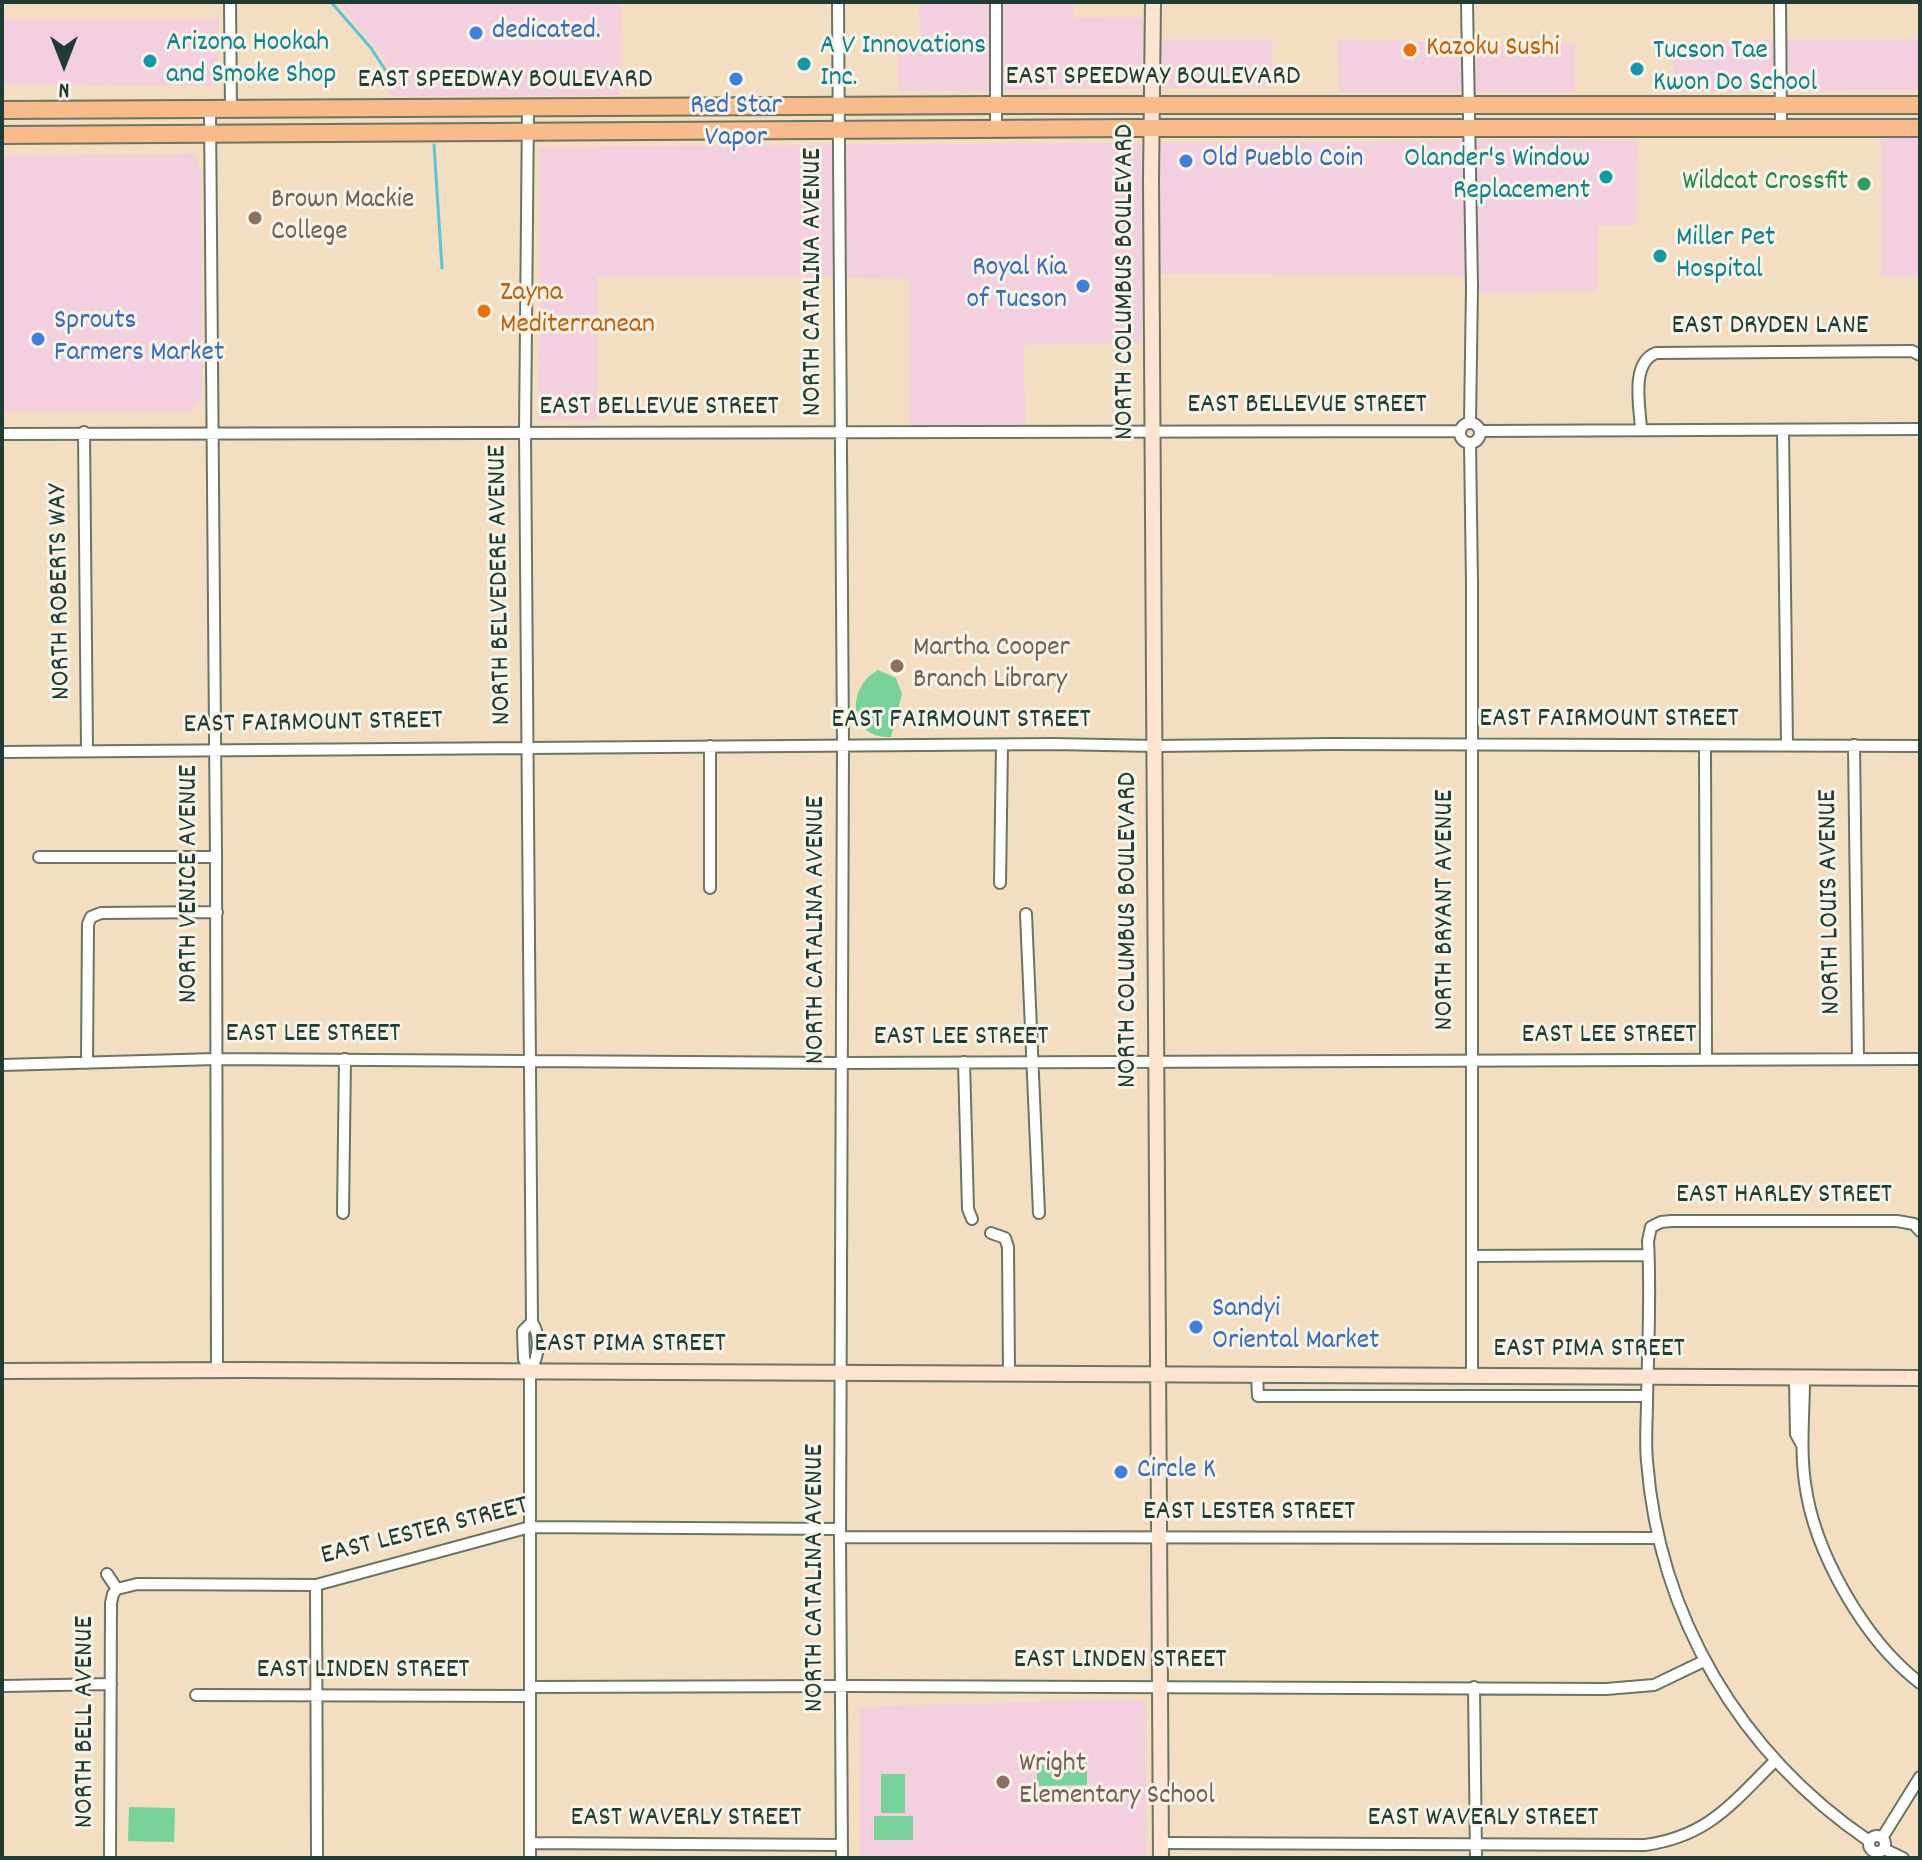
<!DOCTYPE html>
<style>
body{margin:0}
#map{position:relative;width:1922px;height:1860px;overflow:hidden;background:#f3dec1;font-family:Dekko,sans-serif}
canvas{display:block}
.frame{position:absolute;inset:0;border:4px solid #1f3d34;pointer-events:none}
.north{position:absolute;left:24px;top:24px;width:80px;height:80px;-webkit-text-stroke:6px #f7f3e8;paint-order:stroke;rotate:180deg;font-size:22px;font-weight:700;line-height:32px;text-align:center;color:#1f3d34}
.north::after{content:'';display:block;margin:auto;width:28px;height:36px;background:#1f3d34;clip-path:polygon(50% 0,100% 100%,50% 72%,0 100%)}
</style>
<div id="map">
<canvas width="1922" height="1860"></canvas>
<div class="frame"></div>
<div class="north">N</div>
</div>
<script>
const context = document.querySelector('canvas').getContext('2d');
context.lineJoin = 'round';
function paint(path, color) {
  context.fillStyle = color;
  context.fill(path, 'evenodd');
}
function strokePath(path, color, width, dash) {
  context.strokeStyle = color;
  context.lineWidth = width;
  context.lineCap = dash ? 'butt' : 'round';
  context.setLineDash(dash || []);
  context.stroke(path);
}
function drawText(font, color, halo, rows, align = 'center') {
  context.font = font + ' Dekko,sans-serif';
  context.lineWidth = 6;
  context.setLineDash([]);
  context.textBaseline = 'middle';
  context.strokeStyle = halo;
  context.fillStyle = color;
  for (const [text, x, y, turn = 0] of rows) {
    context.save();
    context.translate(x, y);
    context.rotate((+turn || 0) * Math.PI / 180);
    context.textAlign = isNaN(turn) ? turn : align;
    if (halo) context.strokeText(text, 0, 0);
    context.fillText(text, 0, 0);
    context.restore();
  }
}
paint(new Path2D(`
 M338 2H621L620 95 388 96 387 62Z
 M919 2H1073L1074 18 1143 17 1144 39H1272L1273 87 899 91 898 49 920 48Z
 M2 19H219L217 86 2 85Z
 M1920 39V90L1673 92V40Z
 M1337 40 1575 43V92H1339Z
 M1881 138H1920V277L1881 276Z
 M1637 139 1636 226H1598L1597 291 1480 293 1479 277 1450 275 1144 274 1141 344 1023 345 1026 425H909V279L770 276 597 277V421L539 420 540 147Z
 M194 154 201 170 202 399 190 411H2V155Z
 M1088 1700H1142L1146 1704V1858H860V1707Z`), '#f3cfdf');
paint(new Path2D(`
 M878 670 896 678 902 694 891 737C849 739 845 688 878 670Z
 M1087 1763V1785L1037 1786V1765Z
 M881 1774H905V1813H881Z
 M129 1807 175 1808 174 1842 128 1841Z
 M874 1816H913V1840H874Z`), '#78d39a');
strokePath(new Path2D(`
 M331 2 371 48 386 71
 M434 145 442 268`), '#5dc3da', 3);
const street = new Path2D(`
 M230 2 231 109
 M838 2 843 746 840 1537 842 1858
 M996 2V129
 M1467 2 1472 287 1470 422
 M1780 2 1781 129
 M528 108 525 432 532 1322C541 1336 539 1357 530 1371L524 1359 523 1331 532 1322
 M210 110 216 857 217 1370
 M1460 433a10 10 0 1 1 20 0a10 10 0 1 1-20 0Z
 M1641 429C1640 407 1630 363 1656 353L1912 351 1920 355
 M1783 430 1787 745
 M1480 431 1920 429
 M84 432 87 751
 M2 434 1459 431
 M1470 443 1472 583V1377
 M1854 745 1858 1059
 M710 746V888
 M1705 747 1706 1060
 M2 752 1054 744 1156 746 1332 744 1920 746
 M39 857H216
 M1000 883 1002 745
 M1026 914 1039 1213
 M964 1062 968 1209 972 1219
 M87 1063 88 924 91 917 101 913 217 912
 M2 1065 216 1059 842 1063 1920 1059
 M343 1213 345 1059
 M991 1233 1005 1238 1008 1247 1009 1374
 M1473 1256 1648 1255
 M1257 1376 1258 1396H1647
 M1795 1378 1796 1434 1802 1445
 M1804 1378C1804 1413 1800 1448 1805 1483 1814 1552 1864 1640 1920 1683
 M840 1537 1657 1538
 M107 1574 117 1589
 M316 1585 317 1858
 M117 1589 137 1584 316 1585 530 1527 840 1529
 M2 1686 111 1684
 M531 1687 854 1686 1606 1689 1654 1685 1704 1661
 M1474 1687 1476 1858
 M196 1695 530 1696
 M1869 1844a8 8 0 1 1 16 0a8 8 0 1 1-16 0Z
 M1882 1838 1920 1777
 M1869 1841C1740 1753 1659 1617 1647 1461 1645 1441 1647 1420 1647 1400 1648 1347 1651 1294 1648 1241L1651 1227 1661 1222 1671 1221H1897L1914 1224 1920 1231
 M530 1843 842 1845
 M1161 1843 1645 1845C1709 1836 1732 1803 1775 1761
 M1884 1849 1903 1858
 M110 1858 111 1603 113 1594 117 1589
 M530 1858V1371`);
const secondary = new Path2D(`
 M1153 2 1151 179 1161 1858
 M2 1371 245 1370 1920 1378`);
const primary = new Path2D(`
 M2 110 997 105H1920
 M2 135 1135 128H1920`);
strokePath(street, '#697565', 14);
strokePath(secondary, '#697565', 18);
strokePath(primary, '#697565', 20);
strokePath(street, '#fff', 10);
strokePath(secondary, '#fde4d1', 14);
strokePath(primary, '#fabb8b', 16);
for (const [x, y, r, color] of [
 [476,33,8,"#3f7fe0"],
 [1410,50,8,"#e8710a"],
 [150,61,8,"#0f9aa8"],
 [804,64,8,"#0f9aa8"],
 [1637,69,8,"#0f9aa8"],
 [736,79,8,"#3f7fe0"],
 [1186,161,8,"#3f7fe0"],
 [1606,177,8,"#0f9aa8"],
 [1864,184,8,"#2e9e5b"],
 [255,218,8,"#8d6e63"],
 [1660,256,8,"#0f9aa8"],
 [1083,286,8,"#3f7fe0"],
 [484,311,8,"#e8710a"],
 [38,339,8,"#3f7fe0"],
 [897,666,8,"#8d6e63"],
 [1196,1327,8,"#3f7fe0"],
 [1121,1472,8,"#3f7fe0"],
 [1003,1782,8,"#8d6e63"]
]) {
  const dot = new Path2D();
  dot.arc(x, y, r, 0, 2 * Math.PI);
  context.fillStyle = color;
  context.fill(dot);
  strokePath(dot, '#f7f3e8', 3);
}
drawText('28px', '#366cbe', '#f7f3e8', [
 ["dedicated.",492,33],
 ["Red Star",736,108,"center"],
 ["Vapor",736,140,"center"],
 ["Old Pueblo Coin",1202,161],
 ["Royal Kia",1067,270,"right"],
 ["of Tucson",1067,302,"right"],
 ["Sprouts",54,323],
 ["Farmers Market",54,355],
 ["Sandyi",1212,1311],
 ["Oriental Market",1212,1343],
 ["Circle K",1137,1472]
], 'left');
drawText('28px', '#0d838f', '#f7f3e8', [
 ["Arizona Hookah",166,45],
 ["and Smoke Shop",166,77],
 ["A V Innovations",820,48],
 ["Inc.",820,80],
 ["Tucson Tae",1653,53],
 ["Kwon Do School",1653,85],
 ["Olander's Window",1590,161,"right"],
 ["Replacement",1590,193,"right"],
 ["Miller Pet",1676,240],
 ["Hospital",1676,272]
], 'left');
drawText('28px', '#c56008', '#f7f3e8', [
 ["Kazoku Sushi",1426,50],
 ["Zayna",500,295],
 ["Mediterranean",500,327]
], 'left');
drawText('28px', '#1f3d34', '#f7f3e8', [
 ["EAST SPEEDWAY BOULEVARD",1153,79],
 ["EAST SPEEDWAY BOULEVARD",505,82],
 ["NORTH CATALINA AVENUE",815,282,-90],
 ["NORTH COLUMBUS BOULEVARD",1127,282,-90],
 ["EAST DRYDEN LANE",1770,328],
 ["EAST BELLEVUE STREET",1307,407],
 ["EAST BELLEVUE STREET",659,409],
 ["NORTH BELVEDERE AVENUE",502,585,-91],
 ["NORTH ROBERTS WAY",62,592,-91],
 ["EAST FAIRMOUNT STREET",1609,721],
 ["EAST FAIRMOUNT STREET",961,722],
 ["EAST FAIRMOUNT STREET",313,725,-1],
 ["NORTH VENICE AVENUE",191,884,-90],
 ["NORTH LOUIS AVENUE",1832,902,-91],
 ["NORTH BRYANT AVENUE",1447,910,-90],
 ["NORTH CATALINA AVENUE",818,930,-90],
 ["NORTH COLUMBUS BOULEVARD",1130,930,-90],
 ["EAST LEE STREET",313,1036],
 ["EAST LEE STREET",1609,1037],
 ["EAST LEE STREET",961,1039],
 ["EAST HARLEY STREET",1784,1197],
 ["EAST PIMA STREET",630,1346],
 ["EAST PIMA STREET",1589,1351],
 ["EAST LESTER STREET",1249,1514],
 ["EAST LESTER STREET",425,1533,-14],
 ["NORTH CATALINA AVENUE",817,1578,-90],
 ["EAST LINDEN STREET",1120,1662],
 ["EAST LINDEN STREET",363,1672],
 ["NORTH BELL AVENUE",87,1722,-90],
 ["EAST WAVERLY STREET",686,1820],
 ["EAST WAVERLY STREET",1483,1820]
]);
drawText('28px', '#27864d', '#f7f3e8', [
 ["Wildcat Crossfit",1848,184]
], 'right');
drawText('28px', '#785e54', '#f7f3e8', [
 ["Brown Mackie",271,202],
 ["College",271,234],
 ["Martha Cooper",913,650],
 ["Branch Library",913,682],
 ["Wright",1019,1766],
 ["Elementary School",1019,1798]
], 'left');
</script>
